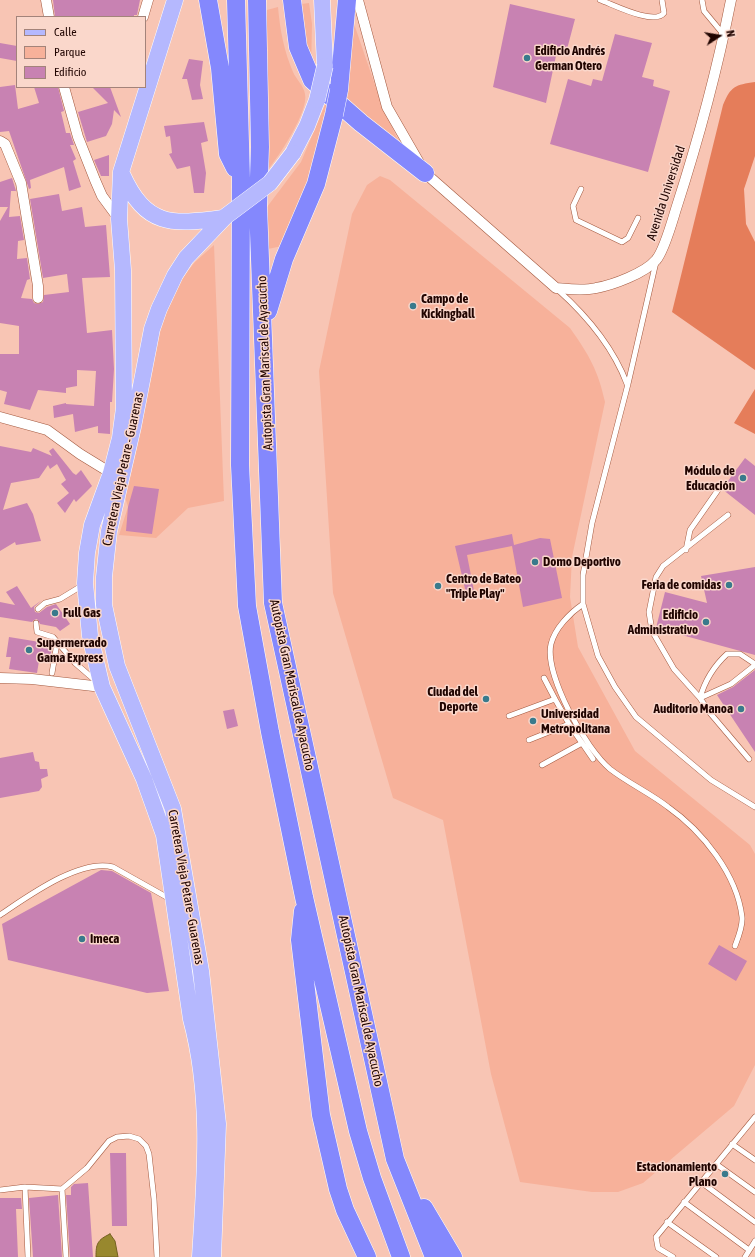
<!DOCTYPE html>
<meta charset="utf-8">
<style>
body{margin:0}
#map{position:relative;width:755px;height:1257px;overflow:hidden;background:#f8c5b4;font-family:"Asap Condensed",sans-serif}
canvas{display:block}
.legend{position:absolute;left:16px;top:16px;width:130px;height:72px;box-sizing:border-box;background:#fad7cb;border:1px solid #a3837a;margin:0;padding:5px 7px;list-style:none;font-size:12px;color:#200400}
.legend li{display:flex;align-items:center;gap:8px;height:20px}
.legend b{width:20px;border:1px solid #a3837a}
.north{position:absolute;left:699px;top:16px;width:40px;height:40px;-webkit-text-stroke:3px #fad7cb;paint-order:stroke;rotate:78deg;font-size:11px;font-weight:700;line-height:16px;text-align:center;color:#200400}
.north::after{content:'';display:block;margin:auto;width:14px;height:18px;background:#200400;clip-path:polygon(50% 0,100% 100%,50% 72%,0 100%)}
</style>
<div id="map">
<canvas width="755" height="1257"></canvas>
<ul class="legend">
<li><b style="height:5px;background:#b5b8fe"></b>Calle</li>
<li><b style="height:11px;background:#f7b19a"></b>Parque</li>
<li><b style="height:11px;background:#c882b2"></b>Edificio</li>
</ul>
<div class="north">N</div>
</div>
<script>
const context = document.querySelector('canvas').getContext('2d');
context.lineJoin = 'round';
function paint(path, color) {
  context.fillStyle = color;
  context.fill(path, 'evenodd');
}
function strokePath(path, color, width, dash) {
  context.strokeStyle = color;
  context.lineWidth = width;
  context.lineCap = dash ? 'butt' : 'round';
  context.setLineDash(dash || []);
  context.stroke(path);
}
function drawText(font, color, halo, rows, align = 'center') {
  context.font = font + ' "Asap Condensed",sans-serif';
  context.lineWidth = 3;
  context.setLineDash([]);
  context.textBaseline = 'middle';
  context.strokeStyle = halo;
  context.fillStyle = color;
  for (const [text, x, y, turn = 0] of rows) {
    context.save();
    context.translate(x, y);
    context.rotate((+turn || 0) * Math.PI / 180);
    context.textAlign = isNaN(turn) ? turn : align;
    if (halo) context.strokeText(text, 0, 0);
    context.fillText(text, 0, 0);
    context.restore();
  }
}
paint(new Path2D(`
 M309 3 312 24 311 70 294 5Z
 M278 7C280 30 284 51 293 72 296 79 304 86 305 94 309 111 278 158 266 172L267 10Z
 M350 12 378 94 396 136 423 175 341 101Z
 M328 98 333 103 306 189 282 246 268 249 267 207 301 162Z
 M380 176 390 180 570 328C589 355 598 370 605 402L572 557 570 597 578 647 635 751 750 845 755 854V1065L734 1106 643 1183 618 1192H592L520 1182 491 1074 443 820 393 798 333 593 319 371 352 214 367 185Z
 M214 245 224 501 188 508 156 538 119 535 128 507 125 497 159 324 180 281 195 262Z`), '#f7b19a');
paint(new Path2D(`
 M755 82V156L744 189 746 224 755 242V370L672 312 723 105C731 86 735 85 755 82Z
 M755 389V434L734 423Z`), '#e57d5a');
const water = new Path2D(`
 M110 1234 115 1241 118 1257H96C96 1244 97 1240 110 1234Z`);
paint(water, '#98882e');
strokePath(water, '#746020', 1);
paint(new Path2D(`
 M53 0H140L137 15H134V17H55Z
 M510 4 575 19 566 53 557 51 546 103 493 87Z
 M615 34 652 43 642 77 654 80 653 86 670 91 648 172 550 144 568 79 591 86 593 79 602 81Z
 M0 43 17 46V61L0 58Z
 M189 59 203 61 200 85 203 99 192 100 187 79H182Z
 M15 85 18 109 39 103 34 87H58L64 111 61 112 66 133H70L74 145H70L76 159 73 161 81 187 69 191 64 167 30 180 31 188 29 189 9 131 0 132V87Z
 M92 87H110L121 117 114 110 112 124 106 136 87 142 78 112 108 103Z
 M204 122 208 141 201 143 206 173 204 193H194L190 166 177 169 169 154 172 153 170 136 166 137 164 126Z
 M109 155V176H101L94 160Z
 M12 178 16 191H11L9 217 20 216 24 240 18 241 17 259 27 258 30 279 27 280 21 298 32 299 34 303 38 304 43 302 44 295 69 292 67 274 43 278 30 199 59 194 62 211 82 207 85 227 106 225 110 277 82 278 87 333 112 330 114 369 112 402H110V434L98 433V426L75 432 73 414 54 418 53 406 66 403V404L94 406 96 371 77 370V386L66 388V393L38 390 30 410 4 404 7 392 0 390V354H19V326L0 323V221L8 207H0V182Z
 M0 446 31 452 33 448 52 456 49 451 53 448 73 473 76 475 81 470 92 486 76 502 74 499 65 513 57 503 69 493 61 484 66 480 57 464 50 469 48 465 39 478 11 483 3 510 27 503 33 514 41 541 16 545 15 542 0 551Z
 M745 458 755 466V515L722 489Z
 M134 486 159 489 152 534 126 531 128 507Z
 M512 534 514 545 540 538 550 539 562 598 523 607 512 546 467 555 474 591 466 593 455 546Z
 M755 567V655L656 628 665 592 707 603 701 576Z
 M17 586 31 608 42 600 34 607 35 612 39 613 47 607 56 604 70 624 60 631 56 627 40 624 37 619 34 620 32 622 0 617V602L15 605 6 592Z
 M9 637 52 644 50 662 39 661 37 673 9 669 11 657H6Z
 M755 670V752L717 695 733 687Z
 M234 709 238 726 227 729 223 711Z
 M33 752 35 761 39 762 40 769H47L48 776 41 779 42 787 39 791 0 798V758Z
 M101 870 112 871 151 893 169 991 147 993 8 960 2 924Z
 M719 945 747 961 736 981 708 964Z
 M110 1153H126L127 1226H112Z
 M88 1183 93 1257H70L66 1195H71V1187L74 1184Z
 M58 1195 62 1257H33L29 1198Z
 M0 1198H21L22 1209H16L18 1257H0Z`), '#c882b2');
const service = new Path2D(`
 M600 0C612 4 654 26 664 13L662 0
 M702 0 704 11 724 35
 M581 189 573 206 576 220 622 242 628 238 638 218
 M656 262 628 384 592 523 583 575V604L598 656 615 687 636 717 711 780 755 807
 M558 290C587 316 613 347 627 384
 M728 515 663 566 656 577 649 612 652 631 674 669 700 698 710 713 749 759
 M686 550 690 530 718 490
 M583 604C570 613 555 628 551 644 544 675 586 749 610 769 628 783 650 793 668 807 702 831 737 874 742 917 743 926 738 938 735 946
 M38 609 45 603 60 599 83 585
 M36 623 37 632 53 637 75 663 97 682
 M755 664 740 654H727C714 666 705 680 700 698L731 684 755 665
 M52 673 57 643
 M509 716 555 699 544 678
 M529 740 569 724 555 699
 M582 743 593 759
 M542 765 582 743 569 724
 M0 915C27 897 80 858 113 867L170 899
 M732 1144 755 1160
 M716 1164 755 1192
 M701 1182 755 1222
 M0 1190 25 1187
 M684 1202 749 1250
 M667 1222 716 1257
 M28 1257 25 1187 62 1189
 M66 1257 62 1189 87 1168 109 1141 117 1137 129 1136 139 1139 146 1146 149 1154 154 1199 157 1257
 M673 1257 658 1248 656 1237 755 1117
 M745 1257 755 1241`);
const minor = new Path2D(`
 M46 0 49 17
 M358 0 387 107 425 173 556 288C569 289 583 291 596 288 613 285 645 273 656 260 664 251 672 222 676 209 698 141 717 71 731 0
 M143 17 148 0
 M64 87 78 137 95 180 102 196 119 219
 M0 141 5 144 21 183 38 286V298
 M0 417 47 430 80 454 111 473
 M0 678 32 679 102 687`);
const primary = new Path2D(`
 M175 0 121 172 119 219 123 270 124 408 120 438 111 473 92 525 87 553 85 583 90 636 102 687 144 779 164 835 191 1019C212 1097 205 1177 200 1257
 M322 0 325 66
 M293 153 307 126 317 100
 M122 174C146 227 171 225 223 218
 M213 1257 218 1124 201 971 173 809 117 666 104 605V577L109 531 133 427 152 329 159 309 175 275 186 258 226 216`);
const motorway = new Path2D(`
 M208 0 220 68 228 154 235 168
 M236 0 241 179 240 465 247 606 270 732 304 897 358 1131 372 1178 401 1257
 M257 0 260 147 258 206 273 603 395 1159 434 1257
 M292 0 298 47 312 80 361 123 425 173
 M339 90 347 0
 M268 311 284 259 316 184 334 115
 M303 911 300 940 321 1115 338 1189 345 1210 367 1257
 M424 1208 453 1257`);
strokePath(service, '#a3593f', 6);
strokePath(minor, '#a3593f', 11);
strokePath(primary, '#fff', 17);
strokePath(motorway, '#fff', 19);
strokePath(service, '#fff', 5);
strokePath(minor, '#fff', 10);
strokePath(primary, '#b5b8fe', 16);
strokePath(motorway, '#8488fd', 18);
const primaryBridge = new Path2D(`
 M317 100 325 66
 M226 216 270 183 293 153`);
const motorwayBridge = new Path2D(`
 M334 115 339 90`);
strokePath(primaryBridge, '#fff', 17, []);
strokePath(motorwayBridge, '#fff', 19, []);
strokePath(primaryBridge, '#b5b8fe', 16);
strokePath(motorwayBridge, '#8488fd', 18);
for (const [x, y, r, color] of [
 [527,58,4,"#397a8c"],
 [413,306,4,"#397a8c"],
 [743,478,4,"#397a8c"],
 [535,562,4,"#397a8c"],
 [729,585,4,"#397a8c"],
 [438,586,4,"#397a8c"],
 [55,613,4,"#397a8c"],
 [706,622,4,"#397a8c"],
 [29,650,4,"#397a8c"],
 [486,699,4,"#397a8c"],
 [741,709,4,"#397a8c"],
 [533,721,4,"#397a8c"],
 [82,939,4,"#397a8c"],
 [725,1174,4,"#397a8c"]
]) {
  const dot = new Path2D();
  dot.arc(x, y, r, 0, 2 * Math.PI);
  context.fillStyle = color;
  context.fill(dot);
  strokePath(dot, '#fad7cb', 1.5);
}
drawText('bold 13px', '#200400', '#fad7cb', [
 ["Edificio Andrés",535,51],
 ["German Otero",535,66],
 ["Campo de",421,299],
 ["Kickingball",421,314],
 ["Módulo de",735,471,"right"],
 ["Educación",735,486,"right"],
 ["Domo Deportivo",543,562],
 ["Centro de Bateo",446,579],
 ["\"Triple Play\"",446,594],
 ["Feria de comidas",721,585,"right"],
 ["Full Gas",63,613],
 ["Edificio",698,615,"right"],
 ["Administrativo",698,630,"right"],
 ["Supermercado",37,643],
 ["Gama Express",37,658],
 ["Ciudad del",478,692,"right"],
 ["Deporte",478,707,"right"],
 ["Auditorio Manoa",733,709,"right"],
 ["Universidad",541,714],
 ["Metropolitana",541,729],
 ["Imeca",90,939],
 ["Estacionamiento",717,1167,"right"],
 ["Plano",717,1182,"right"]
], 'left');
drawText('13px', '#200400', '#fad7cb', [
 ["Avenida Universidad",666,193,-72],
 ["Autopista Gran Mariscal de Ayacucho",265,363,-92],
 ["Carretera Vieja Petare - Guarenas",123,469,-78],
 ["Autopista Gran Mariscal de Ayacucho",292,685,78],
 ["Carretera Vieja Petare - Guarenas",186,887,80],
 ["Autopista Gran Mariscal de Ayacucho",361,1001,78]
]);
</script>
